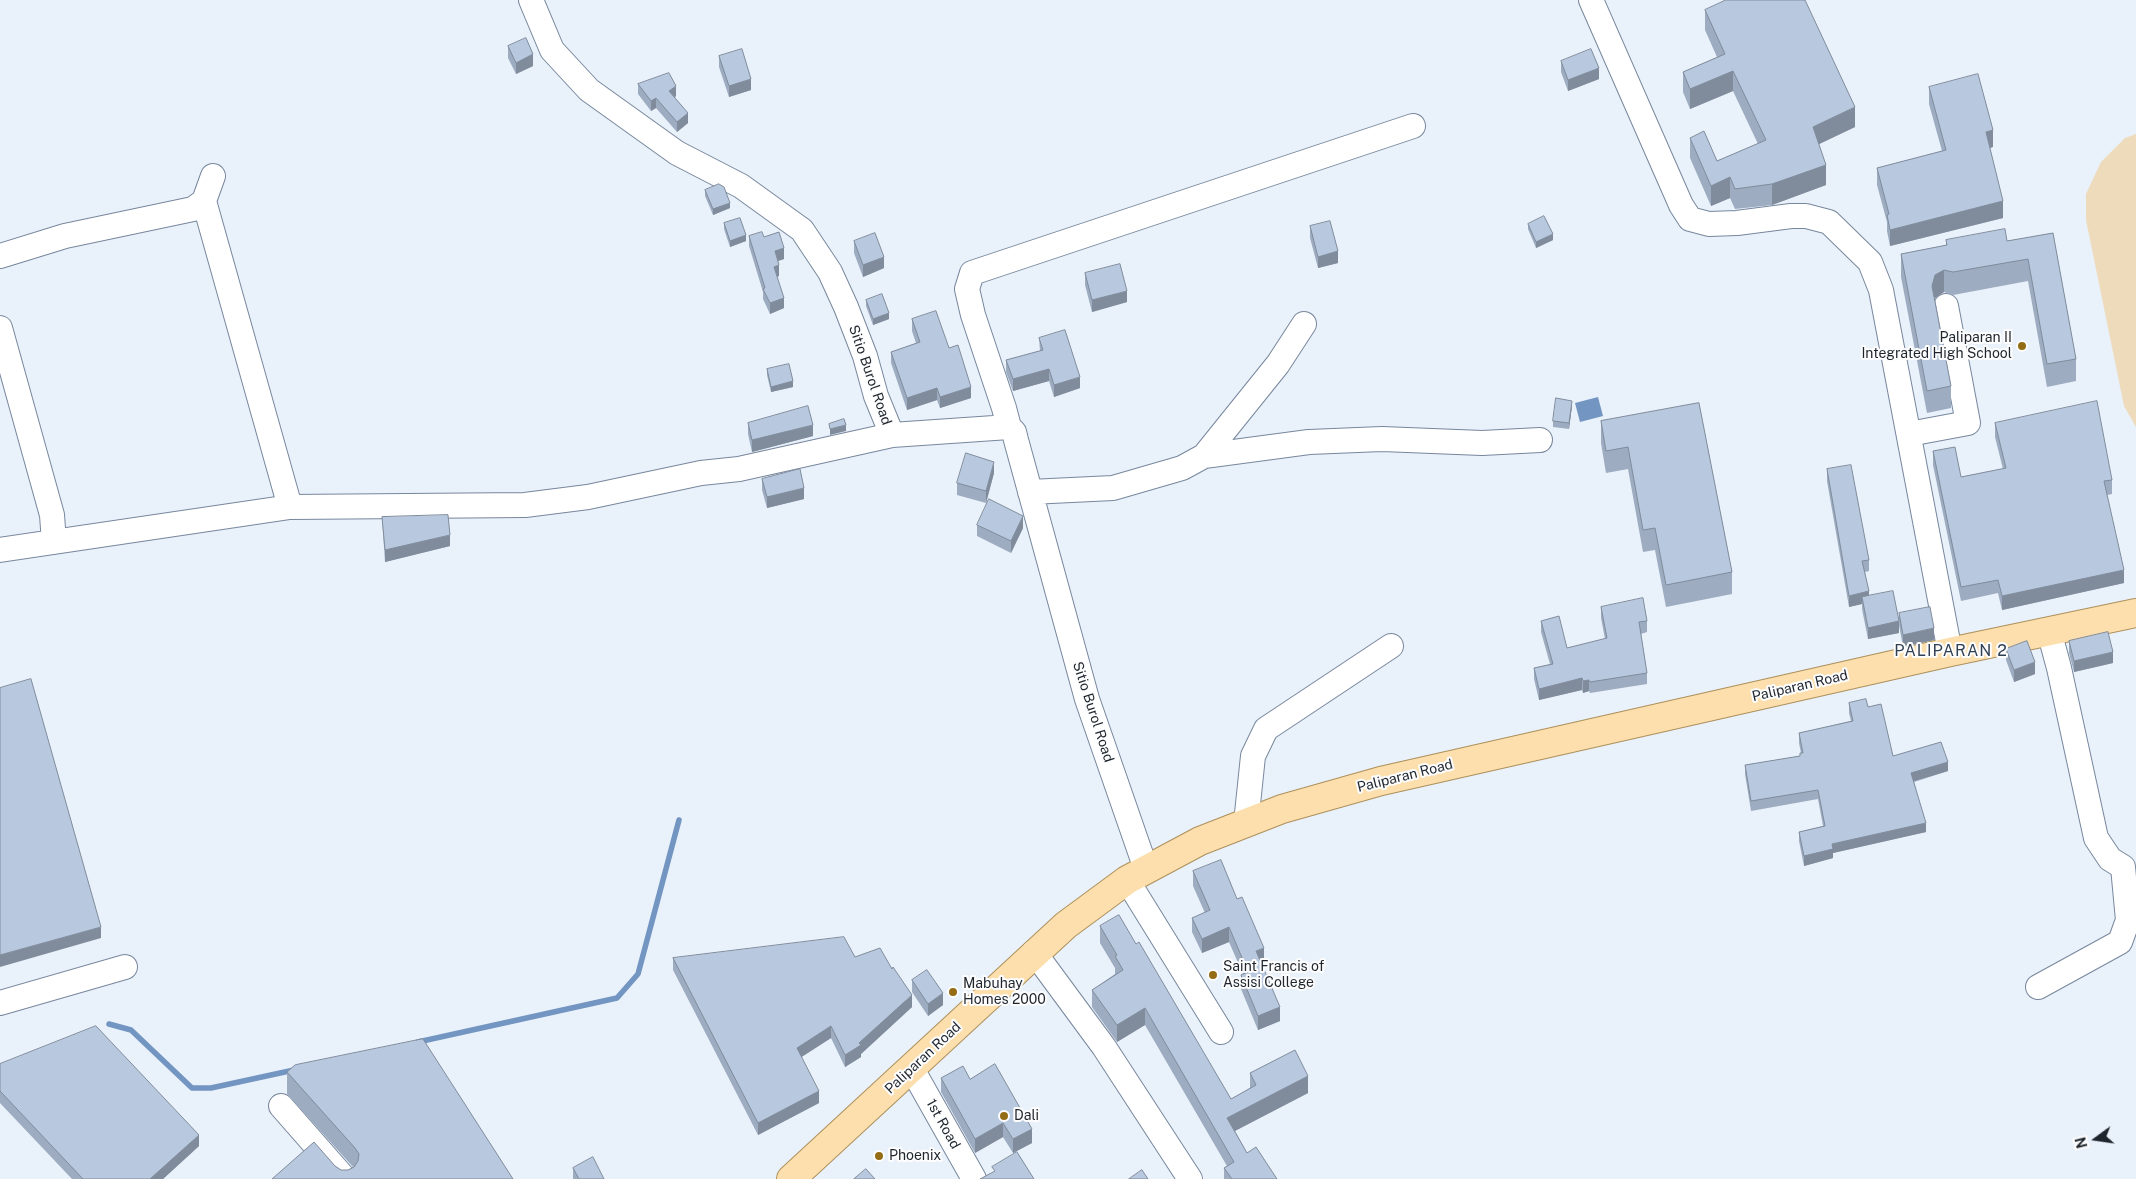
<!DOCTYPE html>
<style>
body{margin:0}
#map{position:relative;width:2136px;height:1179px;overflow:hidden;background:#e9f1fa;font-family:"Public Sans",sans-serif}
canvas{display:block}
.north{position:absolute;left:2071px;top:1114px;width:50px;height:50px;-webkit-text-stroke:4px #fdfdfd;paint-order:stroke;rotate:256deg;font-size:14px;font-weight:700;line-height:20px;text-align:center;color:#1e252d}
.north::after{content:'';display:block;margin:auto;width:18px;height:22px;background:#1e252d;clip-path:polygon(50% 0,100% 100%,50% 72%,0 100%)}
</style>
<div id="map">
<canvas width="2136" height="1179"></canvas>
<div class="north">N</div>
</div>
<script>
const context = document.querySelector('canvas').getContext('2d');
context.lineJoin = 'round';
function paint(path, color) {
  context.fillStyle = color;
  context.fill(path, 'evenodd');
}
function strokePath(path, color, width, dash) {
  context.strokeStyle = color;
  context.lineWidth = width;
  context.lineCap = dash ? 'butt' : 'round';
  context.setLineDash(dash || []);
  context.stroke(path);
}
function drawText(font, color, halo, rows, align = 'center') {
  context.font = font + ' "Public Sans",sans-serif';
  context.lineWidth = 4;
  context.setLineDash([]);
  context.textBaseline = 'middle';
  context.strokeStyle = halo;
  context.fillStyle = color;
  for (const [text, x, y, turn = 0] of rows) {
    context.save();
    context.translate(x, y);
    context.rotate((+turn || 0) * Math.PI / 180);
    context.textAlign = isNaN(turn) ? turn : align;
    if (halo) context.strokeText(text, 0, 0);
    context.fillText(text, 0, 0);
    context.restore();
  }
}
paint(new Path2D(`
 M2136 134V427L2124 406 2086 220V194L2101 162 2125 138Z`), '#eedbbc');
paint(new Path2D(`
 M1598 397 1603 416 1580 422 1575 403Z`), '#7395c1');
strokePath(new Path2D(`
 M109 1024 131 1030 192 1088H211L294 1070
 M418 1042 617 998 638 974 679 820`), '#7395c1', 5.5);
const minor = new Path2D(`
 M531 0 552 50 589 90 677 153 741 186 802 230 830 272 846 307 865 356 876 396 892 435
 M1591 0 1681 205 1690 219 1709 224 1737 223 1791 216H1806L1829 222 1870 262 1881 290 1950 652
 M204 201 290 507
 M0 256 65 236 193 209 204 201 213 176
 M0 328 52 515 54 542
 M1009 427 1004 408 973 315 967 289 972 273 1413 126
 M1909 434 1968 423 1946 306
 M1204 456 1309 442 1382 439 1482 443 1540 440
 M1030 492 1113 488 1182 468 1204 456 1278 364 1304 324
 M0 550 290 507 525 505 588 497 701 473 739 469 892 435 1009 427 1014 432 1016 440 1087 699 1146 869
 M1246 823 1253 756 1266 729 1391 646
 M1127 880 1221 1032
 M1034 952 1104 1047 1190 1179
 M2038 987 2120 942 2128 920 2123 867 2110 859 2096 838 2059 668 2049 631
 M0 1003 125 967
 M912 1069 974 1179
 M281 1106 345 1179`);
const major = new Path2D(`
 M791 1179 1066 925 1127 880 1200 841 1282 809 1381 781 1950 652 2136 613`);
strokePath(minor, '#77879d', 26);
strokePath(major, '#ad905c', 30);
strokePath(minor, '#fff', 24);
strokePath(major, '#fcdfac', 28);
paint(new Path2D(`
 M1705 10 1855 127 1819 144 1826 185 1772 205 1735 209 1730 198 1711 206 1690 158V138L1717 161 1758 144 1733 91 1690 109 1683 92V72L1717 57 1705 30Z
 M508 46 533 66 516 74 508 58Z
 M719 56 751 90 729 97 719 67Z
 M1561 61 1599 79 1568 91 1561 72Z
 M638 84 676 96 675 97 688 123 677 132 656 108 651 111 638 94Z
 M1929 87 1993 147 1990 148 2003 218 1890 246 1887 231V222L1877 185V168L1942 151 1929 104Z
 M705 190 730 208 713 215 705 196Z
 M724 223 746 241 730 247 724 229Z
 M1528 224 1553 240 1536 248 1528 229Z
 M1310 226 1338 263 1318 268 1310 238Z
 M2053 233 2076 359V381L2047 387 2028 281 1953 295 1944 292 1935 298V299L1951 386V408L1927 413 1901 277V254L1946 245V240L2007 241Z
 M749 236 764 237 784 259 778 261 779 276 777 277 784 308 770 314 763 299V292L749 246Z
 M854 241 884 268 863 277 854 253Z
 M1085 273 1127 302 1092 312 1085 285Z
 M866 300 889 319 873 325 866 306Z
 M912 319 949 348 971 398 940 408 937 400 907 410 891 363V352L916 343 912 331Z
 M1039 338 1080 388 1054 397 1049 381 1013 391 1006 372V360L1040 351Z
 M767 369 793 387 771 392 767 375Z
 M1699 403 1732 572V594L1666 607 1655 550 1643 552 1628 469 1606 473 1601 443V421Z
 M1572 406 1569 429 1553 427V421Z
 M748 423 813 436 752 452 748 434Z
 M1995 423 2112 480V494L2107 495 2124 583 2002 610 1998 593 1961 601 1933 465V451L1961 477 2003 469 1995 437Z
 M1827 469 1869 560V571L1865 572 1869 596 1899 621V613L1934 640 1903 647 1899 625V633L1868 639 1862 609V604L1849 607 1827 481Z
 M994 473 986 503 957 495V483Z
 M762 479 804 499 767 508 762 490Z
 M382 517 450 546 385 562Z
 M977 525 1023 528 1011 553 977 536Z
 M1601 607 1647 621V632L1641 634 1647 673V684L1590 693 1589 691 1583 693 1582 690 1539 700 1534 679V668L1550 664 1541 632V621L1567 648 1605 639 1601 618Z
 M2069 641 2113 663 2074 672 2069 653Z
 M2006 649 2035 674 2014 682 2006 660Z
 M1849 703 1868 707 1893 756 1948 771 1914 782 1926 832 1833 853V858L1804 866 1799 841V832L1823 826 1818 799 1751 811 1745 774V765L1800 756 1801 753 1799 743V733L1851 721 1849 713Z
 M1193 871 1264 962 1261 963 1280 1021 1258 1030 1241 989V975L1243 974 1229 942 1202 953 1192 932V918L1205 913 1193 886Z
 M1100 926 1136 944 1231 1099 1250 1088V1073L1308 1093 1235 1131 1247 1153 1277 1179H1224V1168L1227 1166 1145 1025 1117 1042 1092 1007V990L1115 974V968L1100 943Z
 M855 957 912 1007 861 1054V1057L845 1067 831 1038 801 1057 819 1103 758 1135 673 970V958Z
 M912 980 943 1005 928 1016 912 992Z
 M0 1064 199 1146 163 1179H72L0 1103Z
 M287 1072 513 1179H272L335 1166 341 1170H348L353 1167 287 1094Z
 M941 1078 970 1079 1032 1143 1013 1153 1003 1137 975 1153 941 1092Z
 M573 1168 604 1179H573Z`), '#9dacc0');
paint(new Path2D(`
 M533 54V66L516 74V63Z
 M1599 68V79L1568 91V80Z
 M1733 71V91L1690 109V89Z
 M751 79V90L729 97V86Z
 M676 86V96L669 101V91Z
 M656 98V108L651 111V101Z
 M1855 107V127L1813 147V127Z
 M688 113V123L677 132V122Z
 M1993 130V147L1986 149V132Z
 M1826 165V185L1772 205V184Z
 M1730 177V198L1711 206V186Z
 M2003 201V218L1890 246V230Z
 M730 203V208L713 215V209Z
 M1553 234V240L1536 248V242Z
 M746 235V241L730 247V241Z
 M784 248V259L775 262V251Z
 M1338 251V263L1318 268V257Z
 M884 257V268L863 277V265Z
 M779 265V276L774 278V267Z
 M1944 270V292L1935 298 1932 309V286L1935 275Z
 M1127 291V302L1092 312V300Z
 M784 298V308L770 314V303Z
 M889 313V319L873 325V319Z
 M1049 369V381L1013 391V379Z
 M1080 377V388L1054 397V385Z
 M793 381V387L771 392V387Z
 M971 387V398L940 408V397Z
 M937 388V400L907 410V398Z
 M1572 401V406L1569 429V423Z
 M813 425V436L752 452V440Z
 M846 425V431L830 435V429Z
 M994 462V473L986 503V491Z
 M804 488V499L767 508V497Z
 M1023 516V528L1011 553V541Z
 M450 535V546L385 562V550Z
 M2124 570V583L2002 610V596Z
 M1869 591V603L1862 597V604L1849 607V596Z
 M1899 621V633L1868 639V628Z
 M1934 628V640L1903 647V635Z
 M2113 652V663L2074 672V661Z
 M2035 662V674L2014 682V670Z
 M1582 678V690L1539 700V689Z
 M1589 680V691L1583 693V681Z
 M1948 762V771L1911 782V773Z
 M1926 823V832L1833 853V858L1804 866V856L1832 844Z
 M101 927V938L0 967V955Z
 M1229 927V942L1202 953V939Z
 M1264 948V962L1256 966V951Z
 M943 993V1005L928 1016V1004Z
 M912 995V1007L861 1054V1057L845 1067V1055Z
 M1280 1007V1021L1258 1030V1016Z
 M1145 1008V1025L1117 1042V1025Z
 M831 1026V1038L797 1060V1048Z
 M1308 1076V1093L1227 1135V1118Z
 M819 1091V1103L758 1135V1123Z
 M1003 1123V1137L975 1153V1139Z
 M1032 1129V1143L1013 1153V1139Z
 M199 1135V1146L163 1179H150Z`), '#808c9c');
const building = new Path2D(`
 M1726 0H1805L1855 107 1813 127 1826 165 1772 184 1735 189 1730 177 1711 186 1690 138 1704 131 1717 161 1766 140 1733 71 1690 89 1683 72 1725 54 1705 10Z
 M526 38 533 54 516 63 508 46Z
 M742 49 751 79 729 86 719 56Z
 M1591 49 1599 68 1568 80 1561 61Z
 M669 73 676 86 669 91 688 113 677 122 656 98 651 101 638 84Z
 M1978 74 1993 130 1986 132 2003 201 1890 230 1887 215 1889 214 1877 168 1946 150 1929 87Z
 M719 184 724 187 730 203 713 209 705 190Z
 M1544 216 1553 234 1536 242 1528 224Z
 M740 218 746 235 730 241 724 223Z
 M1330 221 1338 251 1318 257 1310 226Z
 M2005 229 2007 241 2053 233 2076 359 2047 364 2028 259 1953 272 1944 270 1935 275 1932 286 1951 386 1927 391 1901 254 1947 245 1946 240Z
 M762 232 764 237 779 232 784 248 775 251 779 265 774 267 784 298 770 303 763 289 765 288 749 236Z
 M875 233 884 257 863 265 854 241Z
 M1120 264 1127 291 1092 300 1085 273Z
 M882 294 889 313 873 319 866 300Z
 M936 311 949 348 958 345 971 387 940 397 937 388 907 398 891 352 920 342 912 319Z
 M1065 330 1080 377 1054 385 1049 369 1013 379 1006 360 1043 350 1039 338Z
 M789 364 793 381 771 387 767 369Z
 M1556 398 1572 401 1569 423 1553 421Z
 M2097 401 2112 480 2104 481 2124 570 2002 596 1998 580 1961 587 1933 451 1955 447 1961 477 2006 468 1995 423Z
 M1699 403 1732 572 1666 585 1655 528 1643 530 1628 447 1606 451 1601 421Z
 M808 406 813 425 752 440 748 423Z
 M844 419 846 425 830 429 829 424Z
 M966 453 994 462 986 491 957 483Z
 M1851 465 1869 560 1862 561 1869 591 1849 596 1827 469Z
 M800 469 804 488 767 497 762 479Z
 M989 499 1023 516 1011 541 977 525Z
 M448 515 450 535 385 550 382 517Z
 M1893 591 1899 621 1868 628 1862 597Z
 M1643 598 1647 621 1639 622 1647 673 1590 682 1589 680 1583 681 1582 678 1539 689 1534 668 1553 664 1541 621 1559 616 1567 648 1607 638 1601 607Z
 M1930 607 1934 628 1903 635 1899 613Z
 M2108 632 2113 652 2074 661 2069 641Z
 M2027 641 2035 662 2014 670 2006 649Z
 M31 679 101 927 0 955V688Z
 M1866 699 1868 707 1881 704 1893 756 1941 742 1948 762 1911 773 1926 823 1832 844 1833 849 1804 856 1799 832 1825 826 1818 790 1751 801 1745 765 1800 756V753H1803L1799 733 1853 721 1849 703Z
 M1221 860 1237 899 1242 897 1264 948 1256 951 1280 1007 1258 1016 1241 975 1248 972 1229 927 1202 939 1192 918 1210 910 1193 871Z
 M1119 915 1136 944 1139 942 1231 1099 1256 1085 1250 1073 1295 1050 1308 1076 1227 1118 1247 1153 1256 1147 1277 1179H1232L1224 1168 1234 1162 1145 1008 1117 1025 1092 990 1123 970 1115 956 1117 955 1100 926Z
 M844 937 855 957 880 948 892 969 893 967 912 995 859 1043 861 1045 845 1055 831 1026 797 1048 819 1091 758 1123 673 958Z
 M927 970 943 993 928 1004 912 980Z
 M96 1026 199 1135 150 1179H83L0 1091V1064Z
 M423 1039 513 1179H272L314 1142 335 1166 341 1170H348L354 1167 358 1161 359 1154 355 1148 287 1072 295 1065Z
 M995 1064 1032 1129 1013 1139 1003 1123 975 1139 941 1078 963 1066 970 1079Z
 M1017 1152 1034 1179H980L995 1171 992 1167Z
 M593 1157 604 1179H579L573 1168Z
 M866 1169 875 1179H854Z
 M1142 1170 1148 1179H1129Z`);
paint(building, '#b7c8df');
strokePath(building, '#808c9c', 1);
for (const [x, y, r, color] of [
 [2022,346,5,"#956c16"],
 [1213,975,5,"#956c16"],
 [953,992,5,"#956c16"],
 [1004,1116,5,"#956c16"],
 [879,1156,5,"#956c16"]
]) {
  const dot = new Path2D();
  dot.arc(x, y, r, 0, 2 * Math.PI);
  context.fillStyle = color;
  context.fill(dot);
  strokePath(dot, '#fdfdfd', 2);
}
drawText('14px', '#1e252d', '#fdfdfd', [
 ["Paliparan II",2012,338,"right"],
 ["Integrated High School",2012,354,"right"],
 ["Saint Francis of",1223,967],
 ["Assisi College",1223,983],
 ["Mabuhay",963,984],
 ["Homes 2000",963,1000],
 ["Dali",1014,1116],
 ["Phoenix",889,1156]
], 'left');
drawText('14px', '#1e252d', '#fdfdfd', [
 ["Sitio Burol Road",870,375,71],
 ["Paliparan Road",1800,686,-13],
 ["Sitio Burol Road",1093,712,72],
 ["Paliparan Road",1405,776,-14],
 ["Paliparan Road",923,1058,-43],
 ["1st Road",943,1124,61]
]);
context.letterSpacing = '1px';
drawText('16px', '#313f52', '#fdfdfd', [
 ["PALIPARAN 2",1951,651]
]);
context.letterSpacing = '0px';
</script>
